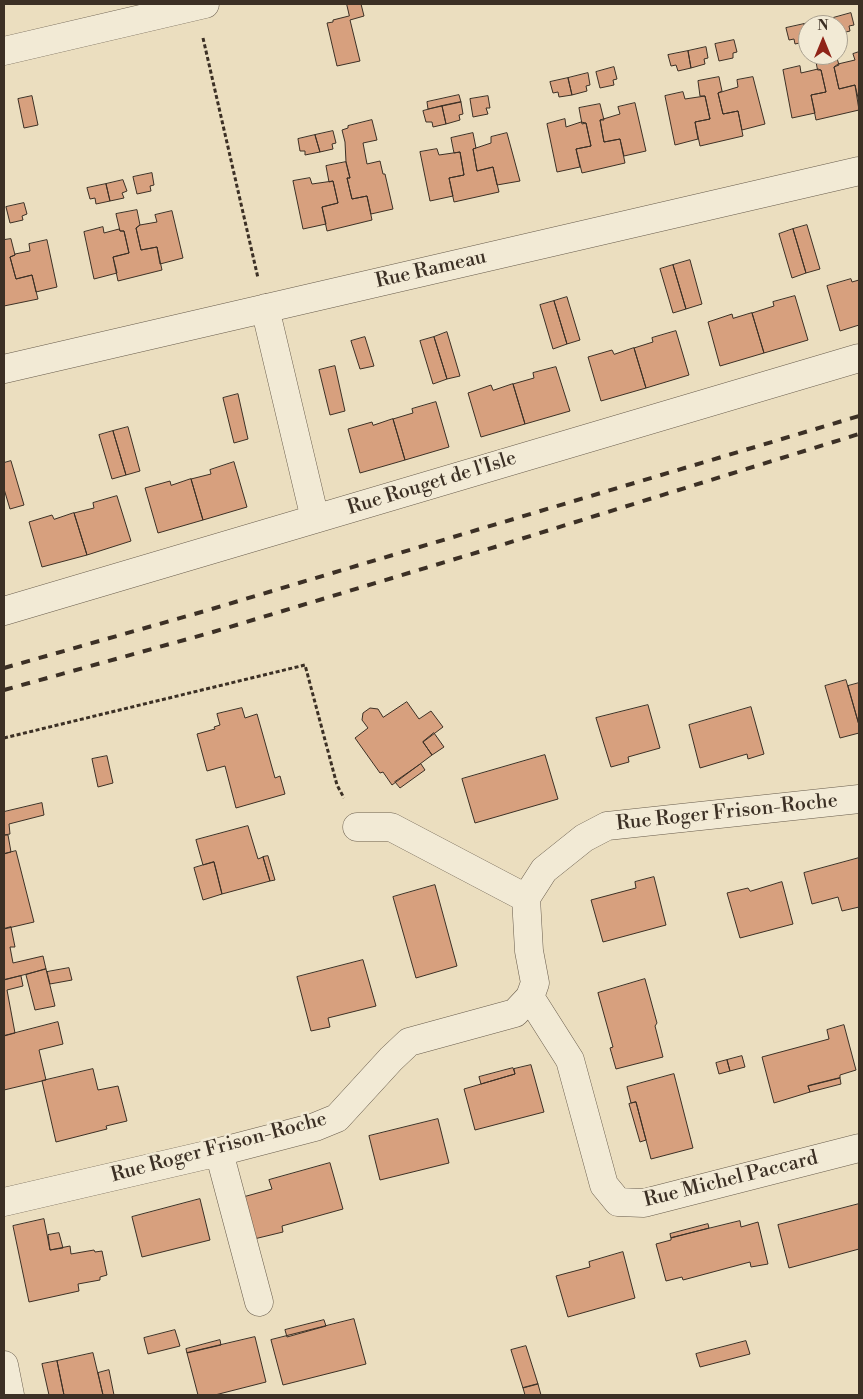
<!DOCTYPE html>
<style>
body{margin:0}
#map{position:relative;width:863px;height:1399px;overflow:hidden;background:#ebdebf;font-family:"Libre Bodoni",serif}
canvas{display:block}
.frame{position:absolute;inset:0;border:5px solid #3c3025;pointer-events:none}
.north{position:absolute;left:798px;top:15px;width:50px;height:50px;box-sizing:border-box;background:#f2ead5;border:1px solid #a9a08f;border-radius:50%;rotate:0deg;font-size:14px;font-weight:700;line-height:20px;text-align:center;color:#3c3025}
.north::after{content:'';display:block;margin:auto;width:18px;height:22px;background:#8f2418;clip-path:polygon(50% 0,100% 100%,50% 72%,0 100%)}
</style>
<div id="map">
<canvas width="863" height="1399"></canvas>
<div class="frame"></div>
<div class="north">N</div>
</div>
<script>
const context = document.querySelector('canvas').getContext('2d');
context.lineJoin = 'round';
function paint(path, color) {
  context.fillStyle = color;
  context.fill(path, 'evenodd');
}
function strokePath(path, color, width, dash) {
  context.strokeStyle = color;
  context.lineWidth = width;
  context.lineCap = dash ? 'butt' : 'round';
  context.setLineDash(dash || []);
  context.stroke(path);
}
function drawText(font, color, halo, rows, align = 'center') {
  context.font = font + ' "Libre Bodoni",serif';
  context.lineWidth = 5;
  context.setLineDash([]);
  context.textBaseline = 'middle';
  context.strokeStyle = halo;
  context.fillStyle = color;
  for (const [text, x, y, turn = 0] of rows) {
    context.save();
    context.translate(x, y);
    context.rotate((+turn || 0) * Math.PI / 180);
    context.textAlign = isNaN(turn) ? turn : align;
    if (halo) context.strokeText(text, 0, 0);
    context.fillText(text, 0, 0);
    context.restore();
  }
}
const building = new Path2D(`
 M347 4H361L364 16 350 20 360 61 337 66 327 23 333 22V20L349 16Z
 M851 13 854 25 849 26 850 31 838 34V25H835L833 18Z
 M824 19 825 25H808V40L804 24Z
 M804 24 808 41 795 44 794 39 789 40 786 28Z
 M734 40 737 52 733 53V58L719 61 715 44Z
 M706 47 708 58 704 59 705 64 691 68 688 51Z
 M688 51 691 68 678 71 676 65 671 66 668 55Z
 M859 52V102L855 85 839 89 834 67 838 64 855 60 853 54Z
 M815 55H836L839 65 834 67 839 89 855 85 859 110 816 120 811 95 826 92 821 70H818Z
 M800 66 801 73 818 69 821 70 826 92 811 95 815 113 792 118 783 70Z
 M614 67 617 79 613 80 614 85 600 88 596 72Z
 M588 73 590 85 586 86 587 91 572 95 568 78Z
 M719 77 722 91 718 93 723 114 738 111 743 136 700 146 695 122 710 119 705 96H700L698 81Z
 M753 77 765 124 742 130 738 111 723 114 718 93 738 87 737 80Z
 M568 78 572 95 559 97 558 92 553 93 550 82Z
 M683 92 685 99 705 96 710 119 695 122 698 139 675 145 665 96Z
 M459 95 461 102 428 109 427 102Z
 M32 96 38 125 24 128 18 99Z
 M488 96 490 108H486L488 114 473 117 470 99Z
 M461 102 463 114 459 115 460 120 446 124 442 106Z
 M635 103 646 151 624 156 620 139 604 142 600 120 620 114 618 107Z
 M600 104 604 120H600L604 142 620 139 625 163 582 173 576 149 591 146 586 123 582 124 579 108Z
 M442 106 446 124 433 127 432 122H426L423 111Z
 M565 119 566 127 581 122 586 123 591 146 576 149 580 167 557 172 547 124Z
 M372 120 377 140 363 143 367 164 380 161 383 174H385L393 209 371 214 367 196 352 199 347 178H350L346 162 345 142 342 130 348 128V126Z
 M333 131 336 143 332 144 333 149 320 152 315 135Z
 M473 133 476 148 473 149 477 171 493 167 499 192 454 202 449 178 464 175 460 152 454 153 451 138Z
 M507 133 520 181 497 185 493 167 477 171 473 149 491 143V137Z
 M315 135 320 152 305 155V151H300L298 139Z
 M437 149 439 155 460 152 464 175 449 178 453 196 430 201 420 152Z
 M346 162 350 178H347L352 199 367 196 372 220 327 231 322 207 338 203 333 181 329 182 326 166Z
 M152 173 154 185 150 186 151 191 137 194 133 177Z
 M310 178 312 184 333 181 338 203 322 207 326 224 303 229 293 181Z
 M123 180 127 191 122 193 124 198 110 201 106 184Z
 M106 184 110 201 96 204 95 198 90 199 87 188Z
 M24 203 27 214 22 216 23 220 10 223 6 207Z
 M137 210 140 225 136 228 141 250 157 247 162 270 118 281 113 257 129 253 124 231H120L116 214Z
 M172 211 183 258 160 264 157 247 141 250 136 228 140 225 157 222 155 215Z
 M807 225 820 269 806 273 793 229Z
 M103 227 104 233 119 229 120 231H124L129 253 113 257 117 273 94 279 84 232Z
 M793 229 806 273 792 278 779 234Z
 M11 239 15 255 10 257 16 279 32 275 38 299 4 306V240Z
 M47 240 57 287 36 292 32 275 16 279 10 257 15 255V254L30 251 29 244Z
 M690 260 702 304 686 309 673 265Z
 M673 265 686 309 673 313 660 269Z
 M851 279 852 282 859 280V325L840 331 827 286Z
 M795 296 808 340 764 353 752 313 774 306 773 302Z
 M567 297 580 340 567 344 554 301Z
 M554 301 567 344 553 349 540 305Z
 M752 313 764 353 720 366 708 322 732 314 733 318Z
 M676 331 689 375 646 388 634 348 653 342 652 338Z
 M447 332 460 376 447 379 434 337Z
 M365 337 374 366 360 369 351 341Z
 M434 337 447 379 433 384 420 341Z
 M634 348 646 388 601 401 588 357 612 350 614 354Z
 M335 366 345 411 330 415 319 370Z
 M556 367 570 411 525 424 513 384 534 378 533 373Z
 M513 384 525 424 481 437 468 393 491 385 493 390Z
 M238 394 248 439 234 443 223 398Z
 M436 402 449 447 405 460 393 419 413 413 412 409Z
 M393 419 405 460 360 473 348 429 372 422 373 425Z
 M128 427 140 471 126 475 113 431Z
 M113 431 126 475 112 479 99 435Z
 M11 461 24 505 10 509 4 489V463Z
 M234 462 247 507 203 520 191 479 211 474 210 470Z
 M191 479 203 520 158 533 145 488 170 481 171 485Z
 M117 496 131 541 87 555 74 513 94 508 93 503Z
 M74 513 87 555 42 567 29 522 52 515 54 519Z
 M846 680 859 725V733L840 738 825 686Z
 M859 683V725L848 686Z
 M407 702 419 719 431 711 443 727 423 742 432 755 392 785 383 772 380 773 355 738 368 728 362 720 363 713 370 708 378 709 383 717Z
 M648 705 660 748 628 757 629 762 611 767 596 718Z
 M751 707 764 754 748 759 747 754 700 768 689 725Z
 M242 708 245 718 257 714 275 778 280 776 285 794 236 808 225 766 207 771 197 734 215 729 214 727 220 725 217 714Z
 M434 733 444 747 432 755 423 742Z
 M545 755 558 799 475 823 462 779Z
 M107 756 113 783 98 787 92 759Z
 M421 764 425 770 400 788 395 782Z
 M42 803 44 815 9 824 10 834 4 835V812Z
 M248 826 258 859 263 857 270 881 222 894 214 862 203 865 196 840Z
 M4 835H8L11 852 4 854Z
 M16 851 34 922 4 929V854Z
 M268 856 275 880 270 881 263 857Z
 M859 858V907L842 911 838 897 812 904 804 873Z
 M214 862 222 894 203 900 194 868Z
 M654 877 666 925 603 942 591 900 636 888 635 882Z
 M782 882 793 924 740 938 727 893 748 888 750 891Z
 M435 885 457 966 416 978 393 897Z
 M11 927 15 947H10L13 963 43 956 46 969 4 980V929Z
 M363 960 376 1006 328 1018 330 1027 311 1031 297 977Z
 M69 968 72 980 50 984 47 972Z
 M46 969 55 1006 35 1010 26 975Z
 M21 976 23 986 7 990 15 1033 4 1036V980Z
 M645 979 657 1023 655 1026 663 1057 616 1069 610 1048 613 1047 598 993Z
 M58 1022 63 1044 39 1050 46 1080 4 1090V1036Z
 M844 1025 856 1070 840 1075V1078L808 1086 810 1092 774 1103 762 1057 829 1039 827 1030Z
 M742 1056 745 1067 730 1071 727 1060Z
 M727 1060 730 1071 719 1074 716 1063Z
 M531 1065 544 1112 475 1130 464 1089 515 1074 514 1069Z
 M513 1068 515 1074 481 1084 479 1077Z
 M93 1069 98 1090 118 1086 127 1121 106 1126 107 1129 56 1142 42 1081Z
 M674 1074 693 1148 651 1159 636 1102 631 1103 627 1087Z
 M840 1078 841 1084 810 1092 808 1086Z
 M636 1102 646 1140 640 1142 629 1104Z
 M438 1119 449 1163 380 1180 369 1136Z
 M330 1163 343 1209 282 1226 283 1232 254 1239 243 1197 272 1189 269 1180Z
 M200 1199 210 1240 142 1257 132 1217Z
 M859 1204V1249L789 1268 778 1225Z
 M44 1219 50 1250 70 1246 71 1254 94 1250 95 1252 102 1251 107 1275 100 1277V1280L78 1284 79 1291 29 1302 13 1226Z
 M740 1221 741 1227 758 1222 768 1264 751 1267 750 1262 683 1280 682 1277 666 1281 656 1244 671 1240V1238Z
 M708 1224 709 1228 671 1238 670 1234Z
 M59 1233 63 1248 50 1250 48 1235Z
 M623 1252 635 1298 568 1317 556 1276 590 1267 589 1262Z
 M354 1319 366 1364 283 1385 271 1340Z
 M324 1320 326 1326 287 1337 285 1330Z
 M175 1330 180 1346 148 1354 144 1338Z
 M255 1337 266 1382 215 1395H198L187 1353Z
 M220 1340 221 1345 187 1353 186 1349Z
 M746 1341 750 1354 700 1367 696 1354Z
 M526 1346 538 1384 523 1388 511 1350Z
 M93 1353 103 1395H64L57 1361Z
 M57 1361 64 1395H49L42 1364Z
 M109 1370 114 1395H103L98 1373Z
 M538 1384 541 1395H525L523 1388Z`);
paint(building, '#d7a07e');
strokePath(building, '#3c3025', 1);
const minor = new Path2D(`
 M4 51 205 4
 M265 308 315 519
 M4 369 859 171
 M4 611 859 358
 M357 827H391L526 898
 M530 997 570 1060 604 1185 618 1202 644 1203 859 1148
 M219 1152 259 1302
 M4 1202 219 1152 315 1127 337 1118 391 1059 409 1042 515 1013 530 997 535 983 529 951 526 898 544 870 584 838 607 826 859 799
 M4 1365 10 1395`);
strokePath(minor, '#685c4c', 29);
strokePath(new Path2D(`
 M203 38 258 278
 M4 738 305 665 337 785 344 798`), '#3c3025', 3, [4, 2.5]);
strokePath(minor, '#f2ead5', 28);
strokePath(new Path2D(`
 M4 668 205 611 859 416
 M4 690 213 632 495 547 859 434`), '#3c3025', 4, [9, 9]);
drawText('20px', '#3c3025', '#f2ead5', [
 ["Rue Rameau",431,270,-13],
 ["Rue Rouget de l'Isle",432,484,-17],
 ["Rue Roger Frison-Roche",727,813,-6],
 ["Rue Roger Frison-Roche",219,1148,-15],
 ["Rue Michel Paccard",731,1180,-14]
]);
</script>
